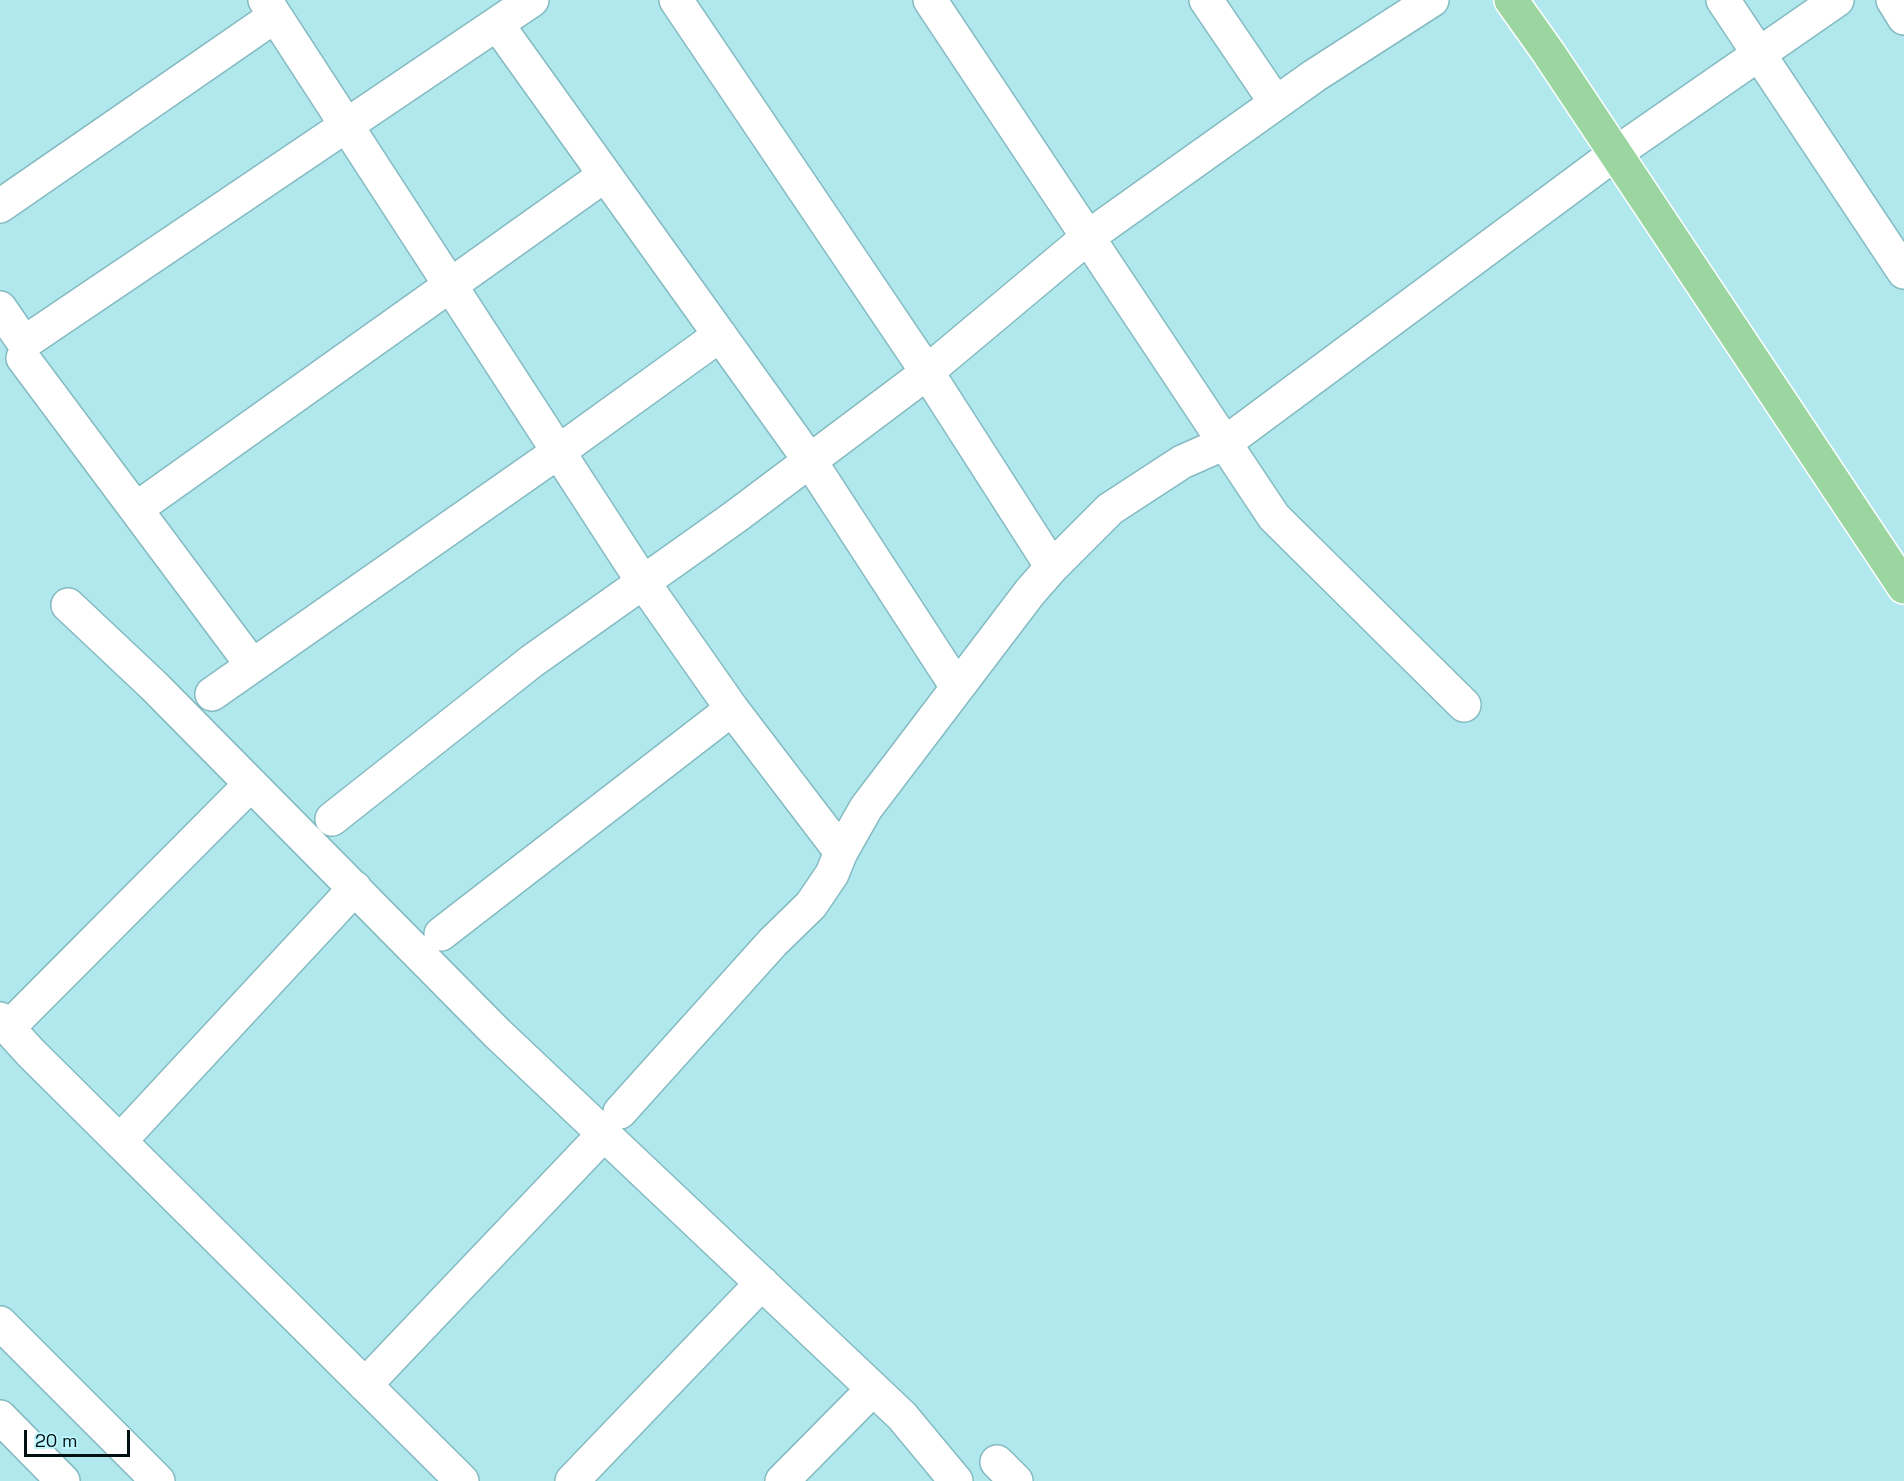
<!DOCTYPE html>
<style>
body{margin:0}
#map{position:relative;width:1904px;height:1481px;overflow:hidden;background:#b0e8ee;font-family:"Space Grotesk",sans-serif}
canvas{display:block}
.scale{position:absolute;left:24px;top:1430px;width:106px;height:27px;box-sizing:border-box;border:3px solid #001012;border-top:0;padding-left:8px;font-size:18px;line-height:21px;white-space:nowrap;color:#001012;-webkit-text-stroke:4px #bdf5fc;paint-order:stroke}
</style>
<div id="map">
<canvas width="1904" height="1481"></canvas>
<div class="scale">20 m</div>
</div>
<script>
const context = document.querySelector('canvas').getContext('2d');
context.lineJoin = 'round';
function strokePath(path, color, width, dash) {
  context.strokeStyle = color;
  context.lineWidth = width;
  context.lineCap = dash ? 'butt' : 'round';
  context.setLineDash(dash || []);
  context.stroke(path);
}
const minor = new Path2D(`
 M265 0 643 582 732 709 841 852
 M676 0 927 372 1052 567
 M930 0 1274 517 1464 705
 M1206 0 1276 103
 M1723 0 1904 272
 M1893 0 1904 18
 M497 24 810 461 957 687
 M0 206 275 16
 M0 308 24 343 532 0
 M23 358 252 665
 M136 509 605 175
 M68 605 154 686 497 1033 902 1416 956 1481
 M212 694 558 452 720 335
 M332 819 532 661 735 517 916 381 1088 237 1314 76 1432 0
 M441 934 732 709
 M0 1019 30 1052 462 1481
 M8 1028 251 784
 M620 1112 773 942 811 905 832 874 841 852 866 808 1030 592 1052 567 1110 509 1182 462 1225 443 1616 153 1837 0
 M120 1141 355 888
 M0 1323 158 1481
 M365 1385 604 1134
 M0 1417 63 1481
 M997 1462 1016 1481
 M572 1481 762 1283
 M782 1481 873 1389`);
const major = new Path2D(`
 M1511 0 1548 52 1904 587`);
strokePath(minor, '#84bac1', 36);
strokePath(major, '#fff', 36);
strokePath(minor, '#fff', 33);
strokePath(major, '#9bd6a0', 33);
</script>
